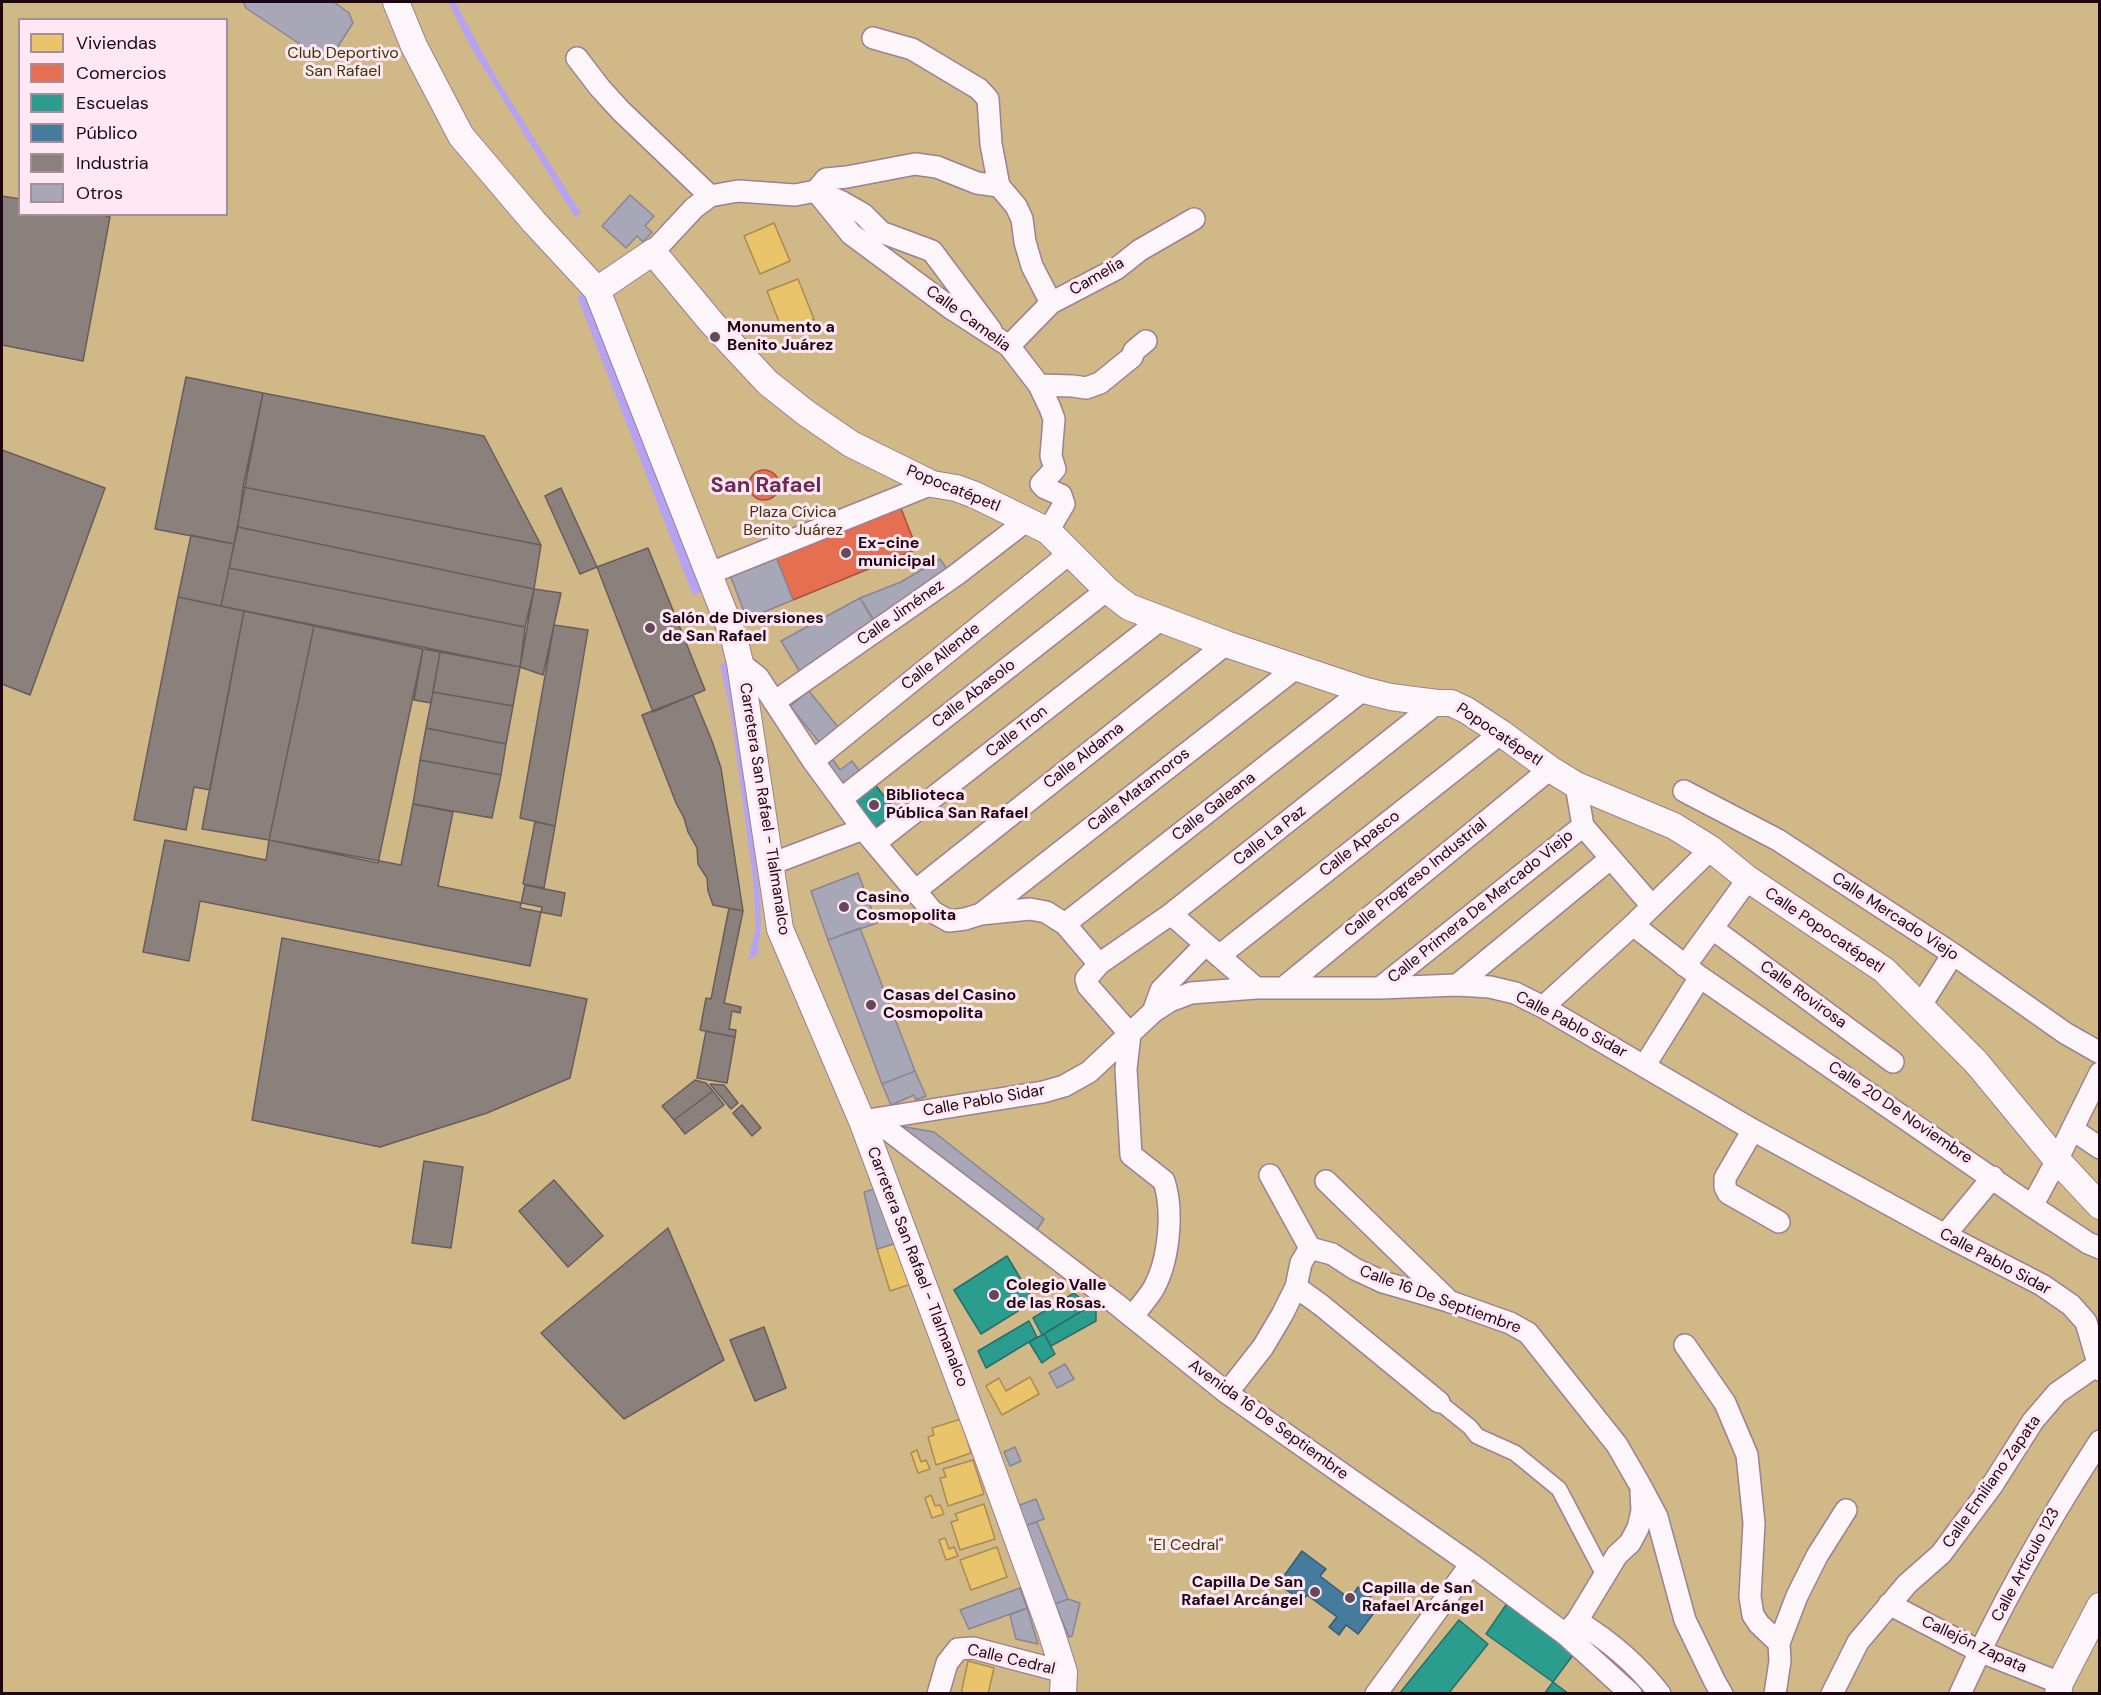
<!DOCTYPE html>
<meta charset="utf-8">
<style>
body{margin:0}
#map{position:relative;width:2101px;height:1695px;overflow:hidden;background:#eec4db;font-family:"DM Sans",sans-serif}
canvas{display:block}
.frame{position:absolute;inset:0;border:3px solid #1e0514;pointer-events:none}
.legend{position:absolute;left:18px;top:18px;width:210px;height:198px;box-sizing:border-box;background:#ffe7f3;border:2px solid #a58d9a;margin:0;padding:8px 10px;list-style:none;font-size:18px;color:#1e0514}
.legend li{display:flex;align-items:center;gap:12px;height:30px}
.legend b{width:30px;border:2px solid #a58d9a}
</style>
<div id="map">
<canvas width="2101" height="1695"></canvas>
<div class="frame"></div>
<ul class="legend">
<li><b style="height:16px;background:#e9c46a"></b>Viviendas</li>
<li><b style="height:16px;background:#e76f51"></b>Comercios</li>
<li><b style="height:16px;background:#2a9d8f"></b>Escuelas</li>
<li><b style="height:16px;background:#457b9d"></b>Público</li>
<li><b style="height:16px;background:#8a817c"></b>Industria</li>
<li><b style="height:16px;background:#a7a7b8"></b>Otros</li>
</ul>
</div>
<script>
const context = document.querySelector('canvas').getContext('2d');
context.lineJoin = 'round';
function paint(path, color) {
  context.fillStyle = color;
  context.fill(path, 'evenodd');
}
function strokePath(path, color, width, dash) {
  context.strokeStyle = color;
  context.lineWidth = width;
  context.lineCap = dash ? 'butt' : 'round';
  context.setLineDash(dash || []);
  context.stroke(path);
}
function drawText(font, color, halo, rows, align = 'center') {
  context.font = font + ' "DM Sans",sans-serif';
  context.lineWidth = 6;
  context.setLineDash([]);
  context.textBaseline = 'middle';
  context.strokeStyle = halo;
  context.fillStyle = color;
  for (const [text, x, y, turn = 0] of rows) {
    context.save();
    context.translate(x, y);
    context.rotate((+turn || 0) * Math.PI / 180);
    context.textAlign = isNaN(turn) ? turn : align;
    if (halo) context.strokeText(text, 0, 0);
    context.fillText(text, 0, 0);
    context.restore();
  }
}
paint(new Path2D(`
 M2 2H2099V1693L2 1694ZM20 20H226V214H20Z`), '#d0b887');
paint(new Path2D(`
 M448 2H455L497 79 581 213 575 217 472 49Z
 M584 295 702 591 693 595 577 296Z
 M727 663 739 734 760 897 761 926 757 955 748 960 756 927 753 878 731 714 720 664Z`), '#b5a2f2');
const homes = new Path2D(`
 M774 223 790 261 760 274 744 236Z
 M798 279 814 319 783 332 767 291Z
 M903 1241 917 1282 890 1291 877 1249Z
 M1030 1377 1039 1394 1002 1415 986 1386 999 1378 1006 1391Z
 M961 1419 971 1453 936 1465 928 1437 934 1435 932 1428Z
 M917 1450 921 1462 926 1460 930 1469 918 1473 911 1453Z
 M973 1460 984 1494 948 1506 940 1478 946 1477 943 1469Z
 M931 1495 935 1506 940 1505 944 1514 932 1518 925 1498Z
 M984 1504 995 1539 960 1550 951 1522 958 1520 955 1514Z
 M945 1538 949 1549 954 1547 958 1556 946 1560 939 1540Z
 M997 1547 1007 1577 971 1590 960 1560Z
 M968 1661 994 1668 988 1694H961Z`);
paint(homes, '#e9c46a');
strokePath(homes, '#ac8b50', 1.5);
const shops = new Path2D(`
 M749 485a15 15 0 1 1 30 0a15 15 0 1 1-30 0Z
 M900 506 917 549 793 600 776 557Z`);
paint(shops, '#e76f51');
strokePath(shops, '#ab4f3f', 1.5);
const schools = new Path2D(`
 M873 782 896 811 875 828 852 799Z
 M1007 1256 1034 1301 981 1334 954 1290Z
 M1074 1293 1090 1306 1042 1335 1033 1318Z
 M1090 1306 1096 1311V1321L1051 1346 1044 1334Z
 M1029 1321 1037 1337 986 1368 978 1351Z
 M1044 1334 1055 1354 1042 1363 1029 1342Z
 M1508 1602 1576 1651 1553 1682 1486 1634Z
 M1459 1620 1488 1644 1448 1694H1399Z
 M1553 1682 1569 1694H1544Z`);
paint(schools, '#2a9d8f');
strokePath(schools, '#266f6a', 1.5);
const public = new Path2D(`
 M1302 1551 1326 1569 1320 1576 1350 1599 1358 1587 1371 1597 1364 1606 1373 1614 1358 1634 1346 1625 1339 1635 1329 1627 1337 1617 1307 1595 1302 1601 1278 1584Z`);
paint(public, '#457b9d');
strokePath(public, '#395874', 1.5);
const industry = new Path2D(`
 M2 196 20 199V214H100L110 217 83 361 2 345Z
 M186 377 263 393 234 544 155 529Z
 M263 393 484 436 541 545 243 487Z
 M2 450 105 488 30 695 2 684Z
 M243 487 541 545 534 589 238 527Z
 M561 488 597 567 580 574 545 496Z
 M238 527 534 589 525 627 229 568Z
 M191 535 234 544 221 606 178 597Z
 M648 548 705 690 653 712 597 567Z
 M229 568 525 627 520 667 221 606Z
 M534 589 561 593 543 675 520 667Z
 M178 597 244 611 210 790 194 787 186 830 134 820Z
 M244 611 314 626 269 840 202 829Z
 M554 625 588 630 555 826 520 818Z
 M314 626 423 649 378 863 269 840Z
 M423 649 440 652 431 703 414 700Z
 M440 652 520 667 513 706 433 692Z
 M433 692 513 706 506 744 426 728Z
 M693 695 712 741 721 768 743 911 713 905 708 891 707 878 698 864 697 848 688 832 684 818 676 803 642 715Z
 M426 728 506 744 501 775 420 760Z
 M420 760 501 775 492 818 413 804Z
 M413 804 453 812 438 886 542 907 530 966 200 901 189 961 143 952 165 840 266 860 269 840 401 865Z
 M535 822 555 826 544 888 523 884Z
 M525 885 565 893 561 916 520 908Z
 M729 908 743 911 724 1003 741 1007 740 1013 732 1011 729 1029 736 1030 735 1037 700 1030 706 998 711 999Z
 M282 938 587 999 570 1078 487 1113 380 1147 252 1120Z
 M706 1031 735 1037 727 1083 697 1078Z
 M695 1080 706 1083 713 1091 674 1120 662 1106Z
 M710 1084 724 1085 738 1103 731 1109Z
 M713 1091 724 1105 685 1134 674 1120Z
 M742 1105 761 1128 752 1136 733 1113Z
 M424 1161 463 1167 451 1248 412 1243Z
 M554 1180 603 1236 568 1267 519 1211Z
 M668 1228 724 1360 624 1419 541 1333Z
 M764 1327 786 1388 755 1401 730 1340Z`);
paint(industry, '#8a817c');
strokePath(industry, '#6a5c5d', 1.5);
const building = new Path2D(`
 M243 2H334L349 13 353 23 333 54 327 59H322L246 8Z
 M630 195 654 216 645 226 652 232 643 242 637 236 626 248 602 226Z
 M776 557 793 600 747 619 730 575Z
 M940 559 950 573 875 623 860 598 901 582Z
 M860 598 877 625 800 672 781 641Z
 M809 691 838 727 819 742 790 706Z
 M833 760 840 770 852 761 862 775 846 787 828 764Z
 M858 873 877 923 828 940 811 891Z
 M860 928 915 1071 882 1084 828 940Z
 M915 1071 926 1096 916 1100 914 1095 891 1105 882 1084Z
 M899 1126 934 1132 1044 1219 1033 1236Z
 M882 1187 903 1241 877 1249 864 1192Z
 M1065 1364 1074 1379 1057 1388 1049 1373Z
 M1015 1447 1021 1461 1010 1466 1004 1452Z
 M1036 1499 1044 1519 1024 1526 1017 1506Z
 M1037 1522 1068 1599 1055 1604 1024 1526Z
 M1020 1588 1027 1608 969 1629 960 1610Z
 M1068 1599 1080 1603 1072 1636 1069 1637 1055 1604Z
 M1027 1608 1038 1644 1016 1639 1010 1615Z`);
paint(building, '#a7a7b8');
strokePath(building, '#898595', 1.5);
const pedestrian = new Path2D(`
 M1439 1402 1470 1427 1477 1436 1515 1453 1559 1489 1604 1575`);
const minor = new Path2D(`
 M873 38 912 49 979 89 988 99 991 144 999 186 1016 206 1022 219 1025 242 1032 266 1051 303
 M577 58 600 88 621 111 710 196
 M816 191 851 234 952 309 1009 346 1039 385 1050 408 1054 419 1051 456 1055 469 1041 484 1045 488 1061 495 1064 504 1048 531
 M816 191 826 179 847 177 915 164 937 167 977 183 999 186
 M653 252 694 208 710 196 738 191 795 195 816 191 842 202 863 214 881 232 932 251 991 330
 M1009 346 1051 303 1116 269 1140 250 1194 219
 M1039 385 1073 386 1086 388 1100 383 1132 357 1134 351 1146 341
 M708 574 932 484
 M740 663 758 677 813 761 863 829 933 912 949 921 965 919 981 914 1030 909 1046 912 1065 924 1099 964
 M774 702 956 575 1026 521
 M813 761 1070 553
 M1576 785 1583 826 1652 906
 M1684 791 1778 840 1953 954 2065 1033 2100 1053
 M841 799 1107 590
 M875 843 1160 620
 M771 864 863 829
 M915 891 1226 644
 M981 914 1297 667
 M1171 914 1256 988
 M1065 924 1363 690
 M1633 925 1700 977 2032 1206 2088 1243 2100 1248
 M1713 929 1893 1062
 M1219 956 1501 733
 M1685 966 1748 879
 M1457 985 1610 859
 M1283 988 1550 769
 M1380 988 1583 826
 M1921 1005 1953 954
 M1543 1007 1633 925 1711 849
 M1153 1012 1161 990 1205 945
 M1645 1065 1700 977
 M875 1120 1115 1303 1227 1393 1471 1564 1565 1634 1577 1621C1608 1640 1637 1664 1660 1694
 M862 1121 1043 1092 1064 1086 1089 1072 1153 1012 1170 1001 1191 993 1256 988H1380L1457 985 1490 987 1515 993 1543 1007 1753 1130 1945 1235 2042 1285 2071 1305 2086 1322 2100 1370
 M2072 1129 2100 1148
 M1753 1130 1725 1178V1187L1728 1193 1779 1222
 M1270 1175 1310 1248
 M1326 1181 1446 1298
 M2032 1206 2057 1160 2100 1073
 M1945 1235 1993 1177
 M1310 1248 1332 1254 1355 1269 1383 1282 1448 1301 1510 1323 1528 1333 1617 1445 1640 1485 1657 1517 1685 1620 1715 1682 1722 1694
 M1296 1287 1321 1305 1439 1402
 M1132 1317C1139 1308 1146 1300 1152 1291 1169 1263 1174 1212 1164 1181L1131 1155 1126 1069 1130 1034 1088 986 1086 979 1099 964 1171 914 1437 703
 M1685 1345 1725 1403 1747 1455 1754 1523 1750 1597 1753 1615 1759 1624 1779 1643
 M1227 1393 1263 1347 1282 1315 1296 1287 1301 1263 1310 1248
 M1889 1604 1979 1651 2060 1683
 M1577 1621 1617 1555 1630 1543 1638 1528 1642 1511 1641 1491
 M1565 1634 1631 1694
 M938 1694 947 1663 958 1649 973 1648 1064 1672
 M1376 1694 1471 1564
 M1775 1694 1780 1661 1779 1643 1797 1596 1817 1556 1846 1510
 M1832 1694 1858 1642 1907 1584 1941 1554 1991 1487 2033 1421 2057 1393 2097 1365
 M1960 1694C2000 1606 2047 1522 2100 1441`);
const tertiary = new Path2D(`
 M396 2 414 46 461 136 534 222 597 290 734 638 740 663 780 929 862 1121 984 1447 1051 1631 1064 1672 1063 1694
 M597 290 653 252 712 323 768 383 806 413 851 444 932 484 956 488 975 495 1048 531 1107 590 1129 607 1226 644 1363 690 1391 697 1437 703H1451L1466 710 1501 733 1550 769 1576 785 1674 826 1711 849 1748 879 1884 970 1976 1062 2057 1160 2100 1206
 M2058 1694 2060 1683 2100 1606`);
strokePath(pedestrian, '#9f7f91', 18);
strokePath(minor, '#9f7f91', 24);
strokePath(tertiary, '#9f7f91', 28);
strokePath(pedestrian, '#fcf6fa', 15);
strokePath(minor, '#fcf6fa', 21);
strokePath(tertiary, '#fcf6fa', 26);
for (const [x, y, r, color] of [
 [715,337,6,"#67485a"],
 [846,553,6,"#67485a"],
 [650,628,6,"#67485a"],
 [874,805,6,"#67485a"],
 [844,907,6,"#67485a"],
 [871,1005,6,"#67485a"],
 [994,1295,6,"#67485a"],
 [1315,1592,6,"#67485a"],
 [1350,1598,6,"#67485a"]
]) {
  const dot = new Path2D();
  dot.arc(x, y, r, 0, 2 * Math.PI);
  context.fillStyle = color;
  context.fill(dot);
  strokePath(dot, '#ffe7f3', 2);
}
drawText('16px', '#3a3600', '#ffe7f3', [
 ["Club Deportivo",343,54],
 ["San Rafael",343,72],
 ["Plaza Cívica",793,513],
 ["Benito Juárez",793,531],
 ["\"El Cedral\"",1186,1546]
]);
drawText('16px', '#1e0514', '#ffe7f3', [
 ["Camelia",1097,277,-30],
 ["Calle Camelia",968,319,36],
 ["Popocatépetl",953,489,22],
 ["Calle Jiménez",901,613,-35],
 ["Calle Allende",941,657,-39],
 ["Calle Abasolo",974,694,-38],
 ["Calle Tron",1017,732,-38],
 ["Popocatépetl",1499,735,34],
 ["Calle Aldama",1084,756,-38],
 ["Calle Matamoros",1139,790,-38],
 ["Calle Galeana",1214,807,-38],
 ["Carretera San Rafael - Tlalmanalco",764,809,81],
 ["Calle La Paz",1270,836,-38],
 ["Calle Apasco",1360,844,-38],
 ["Calle Progreso Industrial",1416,878,-39],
 ["Calle Primera De Mercado Viejo",1481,907,-39],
 ["Calle Mercado Viejo",1895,917,33],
 ["Calle Popocatépetl",1824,931,34],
 ["Calle Rovirosa",1803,995,36],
 ["Calle Pablo Sidar",1571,1025,28],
 ["Calle Pablo Sidar",984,1101,-10],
 ["Calle 20 De Noviembre",1900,1113,34],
 ["Calle Pablo Sidar",1995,1262,28],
 ["Carretera San Rafael - Tlalmanalco",917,1267,69],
 ["Calle 16 De Septiembre",1440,1300,20],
 ["Avenida 16 De Septiembre",1268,1420,36],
 ["Calle Emiliano Zapata",1992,1482,-55],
 ["Calle Artículo 123",2026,1565,-62],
 ["Callejón Zapata",1974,1645,25],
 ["Calle Cedral",1011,1660,13]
]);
drawText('bold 16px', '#1e0514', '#ffe7f3', [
 ["Monumento a",727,328],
 ["Benito Juárez",727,346],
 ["Ex-cine",858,544],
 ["municipal",858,562],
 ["Salón de Diversiones",662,619],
 ["de San Rafael",662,637],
 ["Biblioteca",886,796],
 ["Pública San Rafael",886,814],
 ["Casino",856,898],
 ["Cosmopolita",856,916],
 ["Casas del Casino",883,996],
 ["Cosmopolita",883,1014],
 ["Colegio Valle",1006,1286],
 ["de las Rosas.",1006,1304],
 ["Capilla De San",1303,1583,"right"],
 ["Rafael Arcángel",1303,1601,"right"],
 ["Capilla de San",1362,1589],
 ["Rafael Arcángel",1362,1607]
], 'left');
drawText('bold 22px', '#6b2c52', '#ffe7f3', [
 ["San Rafael",766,486]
]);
</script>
